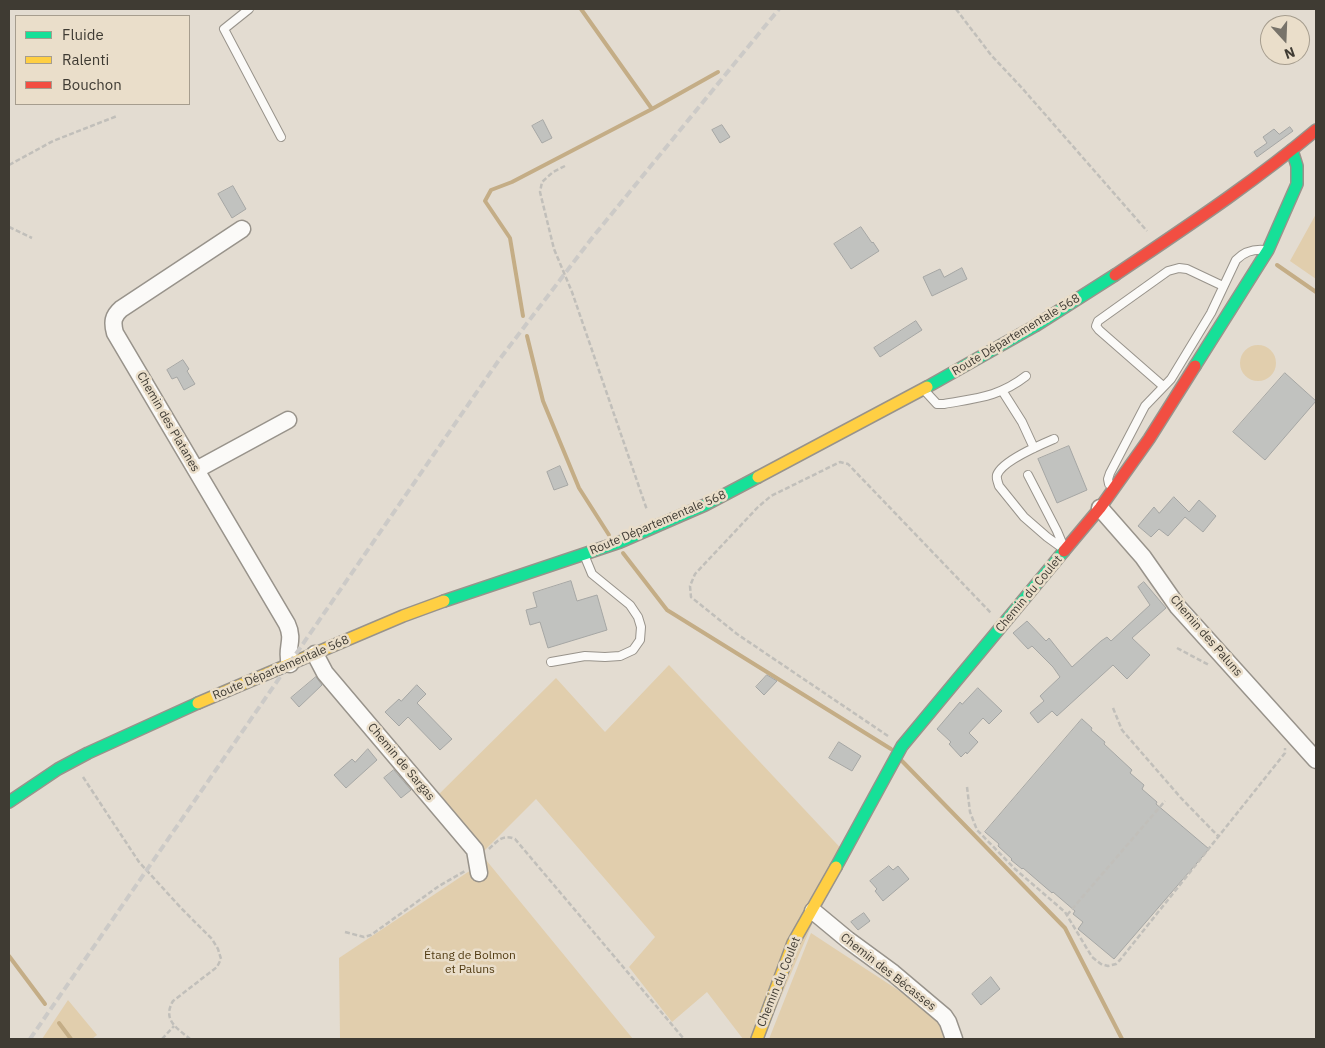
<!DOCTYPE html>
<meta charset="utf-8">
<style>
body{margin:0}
#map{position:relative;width:1325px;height:1048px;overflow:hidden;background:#e3dcd1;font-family:"IBM Plex Sans",sans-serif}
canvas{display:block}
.frame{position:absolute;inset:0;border:10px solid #3f3b33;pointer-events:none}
.legend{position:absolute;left:15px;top:15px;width:175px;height:90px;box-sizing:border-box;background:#eadeca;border:1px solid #a69d8e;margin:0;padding:6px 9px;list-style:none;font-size:15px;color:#3f3b33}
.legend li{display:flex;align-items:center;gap:10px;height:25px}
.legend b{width:25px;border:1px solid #a69d8e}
.north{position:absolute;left:1260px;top:15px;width:50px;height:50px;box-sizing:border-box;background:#eadeca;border:1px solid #a69d8e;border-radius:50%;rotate:160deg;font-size:14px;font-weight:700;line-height:20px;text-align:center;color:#3f3b33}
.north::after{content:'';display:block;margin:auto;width:18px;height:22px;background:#78736a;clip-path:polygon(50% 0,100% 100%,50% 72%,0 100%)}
</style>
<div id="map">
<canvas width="1325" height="1048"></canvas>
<div class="frame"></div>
<ul class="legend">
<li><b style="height:6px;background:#16e098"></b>Fluide</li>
<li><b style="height:6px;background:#ffcf43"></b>Ralenti</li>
<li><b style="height:6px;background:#f24e42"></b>Bouchon</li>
</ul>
<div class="north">N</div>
</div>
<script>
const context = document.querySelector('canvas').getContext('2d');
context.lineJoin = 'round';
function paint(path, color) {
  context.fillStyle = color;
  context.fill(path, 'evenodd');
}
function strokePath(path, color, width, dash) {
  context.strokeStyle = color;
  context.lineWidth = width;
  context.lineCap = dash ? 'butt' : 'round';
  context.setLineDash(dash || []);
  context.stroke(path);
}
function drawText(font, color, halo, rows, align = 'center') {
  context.font = font + ' "IBM Plex Sans",sans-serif';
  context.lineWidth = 5;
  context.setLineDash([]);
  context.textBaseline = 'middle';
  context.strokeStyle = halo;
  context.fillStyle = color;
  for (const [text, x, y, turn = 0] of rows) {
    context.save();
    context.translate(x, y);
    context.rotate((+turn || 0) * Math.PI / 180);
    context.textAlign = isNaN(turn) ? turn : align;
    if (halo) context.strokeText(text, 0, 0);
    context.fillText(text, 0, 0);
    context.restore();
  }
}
paint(new Path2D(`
 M1316 214V279L1290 261Z
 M1240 363a18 18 0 1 1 36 0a18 18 0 1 1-36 0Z
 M669 665 849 857 813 922 763 1039H743L707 992 672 1022 629 967 655 937 536 799 473 862 427 806 556 678 605 732Z
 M486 860 633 1039H340L339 958Z
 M811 933 959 1030 962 1039H769Z
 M68 1000 97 1035 92 1039H42Z`), '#e1cead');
strokePath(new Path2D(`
 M652 109 718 72
 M1277 265 1316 292
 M523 316 510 238 485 201 491 190 512 182 652 109 581 9
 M527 336 543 401 579 488 609 535
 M623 553 667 610 891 749
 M902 761 1065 928 1122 1039
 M9 956 45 1004
 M59 1023 71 1039`), '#c4ad86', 4);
const building = new Path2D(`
 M543 120 552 138 542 143 532 126Z
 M722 125 730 137 720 143 712 130Z
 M1290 127 1293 131 1257 157 1254 152 1267 143 1263 137 1274 129 1279 134Z
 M233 186 246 209 232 218 218 194Z
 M861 227 872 243 873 242 879 251 851 269 834 244Z
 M962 268 967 279 932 296 923 277 940 269 944 277Z
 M916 321 922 330 880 357 874 348Z
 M183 360 189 369 187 371 195 384 184 390 177 377 172 379 167 370Z
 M1285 373 1316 401 1265 460 1233 432Z
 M1069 446 1087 490 1057 503 1038 459Z
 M560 466 568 485 554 490 547 472Z
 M1174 497 1189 512 1199 500 1216 516 1203 532 1185 517 1168 536 1159 529 1151 537 1138 526 1154 507 1159 513Z
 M571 581 577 601 597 595 607 630 548 648 540 622 530 625 526 610 537 607 533 593Z
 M1144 582 1166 608 1132 638 1150 655 1127 679 1113 665 1057 716 1052 711 1038 723 1030 713 1044 701 1040 696 1060 677 1053 667 1032 646 1028 649 1013 633 1027 621 1046 641 1049 638 1072 667 1101 641 1107 637 1111 641 1150 605 1138 587Z
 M767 675 777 681 764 695 756 687Z
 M316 677 322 685 299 707 291 698Z
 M417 685 426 694 417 703 452 739 440 750 408 717 399 726 385 712 399 699 401 701Z
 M978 688 1002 711 989 724 983 718 969 733 978 742 967 754 966 752 961 757 949 744 951 742 937 729 960 702 962 704Z
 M1082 719 1092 728 1091 730 1105 742 1104 744 1132 770 1130 773 1144 785 1142 789 1157 802 1156 804 1209 849 1114 959 1078 929 1083 922 1073 914 1075 911 1053 892 1052 893 1023 868 1022 869 1011 860 1012 859 998 846 999 844 985 832Z
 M839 742 861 756 852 771 829 758Z
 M368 749 377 760 346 788 334 775 352 759 355 762Z
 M394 770 411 790 401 798 384 778Z
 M889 866 893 870 898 866 909 879 883 901 875 891 877 889 870 881Z
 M864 913 870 921 858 930 851 922Z
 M991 977 1000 989 981 1005 972 994Z`);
paint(building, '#c1c2bf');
strokePath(building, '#a5a6a4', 1);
const lane = new Path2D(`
 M249 9 224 29 281 137
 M1163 386 1099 330 1096 326 1098 321 1168 271 1179 268 1187 269 1223 286
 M925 391 937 404H944C977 398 999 397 1026 376
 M1003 392 1022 422 1034 448
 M1028 475 1057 531 1065 550 1047 537 1024 517 999 486C998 482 996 479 997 475 1002 461 1040 445 1054 439
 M1109 484 1108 479 1110 473 1145 406 1171 379 1211 313 1236 260C1244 252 1252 249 1264 250
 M551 662 585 656 605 657 620 656 633 650 640 640 641 627 638 617 630 605 592 574 585 557`);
const street = new Path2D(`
 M242 229 121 309C113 316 112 322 115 333L287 624C295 641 285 648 290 664
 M196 470 288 420
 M1100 508 1143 557 1178 607 1316 760
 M315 654 325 673 475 850 479 873
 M813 911 848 940 893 973 944 1016 948 1022 954 1039`);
const fast = new Path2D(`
 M1195 366 1268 250 1297 184V166L1292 150
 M927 387 1035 326 1115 275
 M444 601 620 542 705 505 758 477
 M9 802 58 769 88 753 198 703
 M836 867 902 746 1064 551`);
const slow = new Path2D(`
 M758 477 927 387
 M198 703 403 616 444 601
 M757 1039 793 943 836 867`);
const jam = new Path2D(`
 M1115 275C1183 229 1253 183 1316 130
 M1064 551 1100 508 1149 439 1195 366`);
strokePath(lane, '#98938b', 10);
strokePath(street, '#98938b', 19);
strokePath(fast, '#98938b', 14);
strokePath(slow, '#98938b', 14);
strokePath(jam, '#98938b', 14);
strokePath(new Path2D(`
 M956 9 991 55 1022 88 1147 231
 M9 165 53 141 117 116
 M565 166 553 172 542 182 540 192 554 249 572 292 647 510
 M9 227 32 238
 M1177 648 1209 665
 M1113 708 1122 730 1181 798 1219 837
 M888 736 737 634 691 597 690 586 695 574 758 507 771 496 840 462 848 464 991 613
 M83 777 139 862 182 909 212 939 218 949 221 959 217 967 173 1001C162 1020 177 1028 190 1039
 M967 787 970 812 977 830 1015 869 1065 912 1092 957 1101 964 1108 966 1116 964 1120 960 1285 753V748
 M489 849C497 841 503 834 515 839L684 1039
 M1067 915 1165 801
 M345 932 364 937 371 935 439 886 465 871
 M162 1039 174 1026`), '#c1bfba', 2.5, [5, 2.5]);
strokePath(lane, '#fbfaf8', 8);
strokePath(street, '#fbfaf8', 16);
strokePath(fast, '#16e098', 11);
strokePath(slow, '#ffcf43', 11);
strokePath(jam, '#f24e42', 11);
strokePath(new Path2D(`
 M30 1039 499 360 592 238 779 9`), '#cccac7', 4, [8, 4]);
drawText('12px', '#3f3b33', '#eadeca', [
 ["Route Départementale 568",1016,335,-31],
 ["Chemin des Platanes",168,422,60],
 ["Route Départementale 568",658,523,-23],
 ["Chemin du Coulet",1029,594,-50],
 ["Chemin des Paluns",1206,636,49],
 ["Route Départementale 568",281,668,-23],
 ["Chemin de Sargas",401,762,50],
 ["Chemin des Bécasses",888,972,38],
 ["Chemin du Coulet",779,982,-68]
]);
drawText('12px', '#513b12', '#eadeca', [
 ["Étang de Bolmon",470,956],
 ["et Paluns",470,970]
]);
</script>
